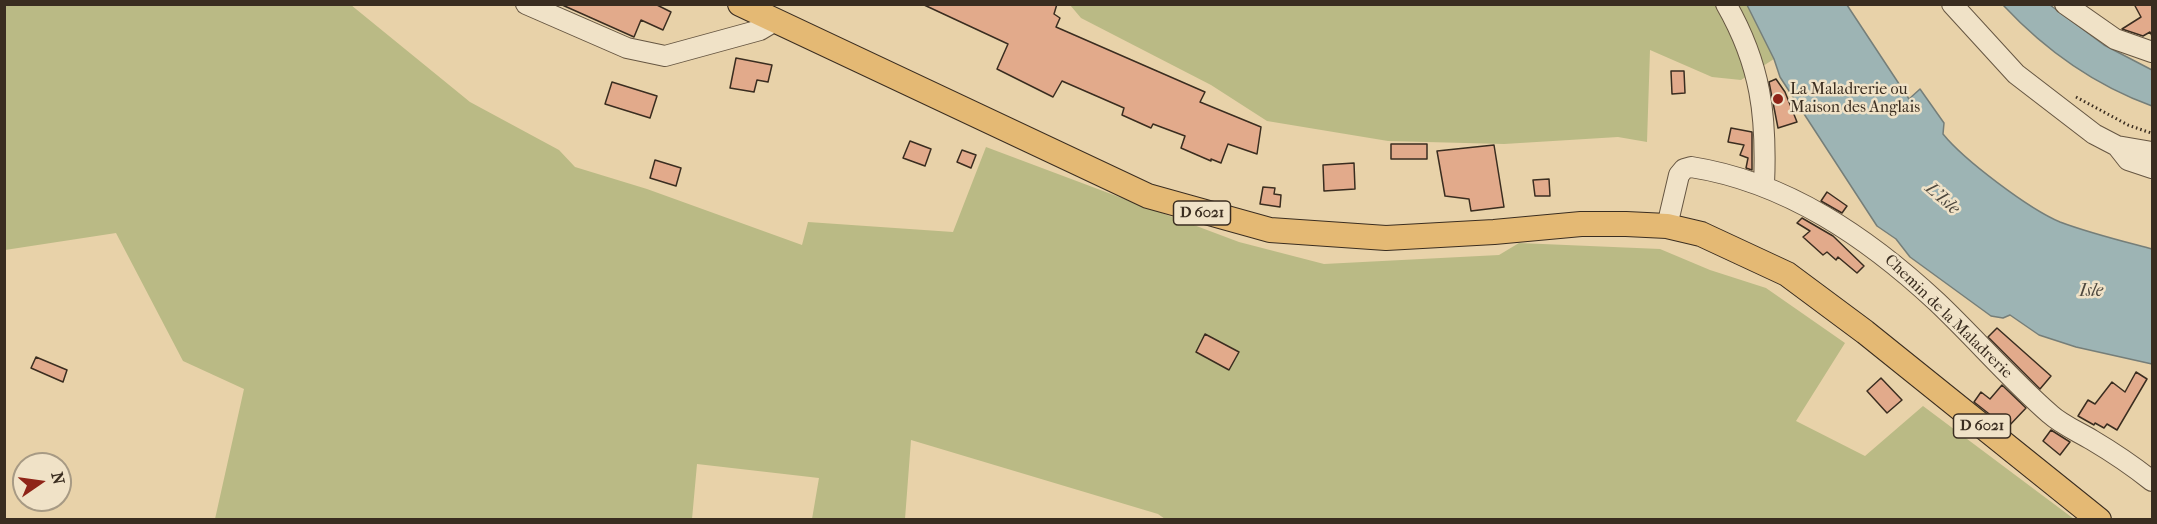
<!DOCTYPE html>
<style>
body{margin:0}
#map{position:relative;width:2157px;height:524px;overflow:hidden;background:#e8d2a9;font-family:"IM FELL French Canon",serif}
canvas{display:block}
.frame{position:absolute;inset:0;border:6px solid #3a2d20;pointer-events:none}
.north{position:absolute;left:12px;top:452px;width:60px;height:60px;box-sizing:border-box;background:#f0e2c7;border:2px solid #a79a84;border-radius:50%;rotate:77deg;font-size:16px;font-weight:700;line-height:24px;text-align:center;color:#3a2d20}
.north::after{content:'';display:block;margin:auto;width:21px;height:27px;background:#8f2418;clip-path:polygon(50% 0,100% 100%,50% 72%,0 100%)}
</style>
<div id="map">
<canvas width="2157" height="524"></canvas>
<div class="frame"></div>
<div class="north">N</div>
</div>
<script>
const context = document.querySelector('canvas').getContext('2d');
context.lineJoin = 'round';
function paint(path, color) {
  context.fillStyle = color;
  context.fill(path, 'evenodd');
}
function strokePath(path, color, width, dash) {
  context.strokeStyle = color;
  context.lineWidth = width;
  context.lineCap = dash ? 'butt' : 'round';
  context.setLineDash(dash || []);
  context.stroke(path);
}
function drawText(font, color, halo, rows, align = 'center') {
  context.font = font + ' "IM FELL French Canon",serif';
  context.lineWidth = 5;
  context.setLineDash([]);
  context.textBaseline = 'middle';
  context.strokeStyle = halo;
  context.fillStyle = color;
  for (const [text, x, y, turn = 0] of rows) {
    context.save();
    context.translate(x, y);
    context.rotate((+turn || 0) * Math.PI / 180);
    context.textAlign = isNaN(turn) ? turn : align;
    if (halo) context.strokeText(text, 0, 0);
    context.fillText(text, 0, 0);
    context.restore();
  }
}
paint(new Path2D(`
 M5 5H351L470 102 559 150 575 167 647 189 802 245 808 222 953 232 986 147 1239 242 1324 264 1499 255 1519 243 1660 249 1710 270 1766 288 1845 343 1796 421 1865 456 1923 406 2074 519H1165L1158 514 911 440 905 519H812L819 478 697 464 692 519H215L244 389 183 361 116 233 5 250Z
 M1070 5H1747L1774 59 1741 80 1712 77 1650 50 1647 142 1618 137 1504 144 1388 141 1267 121 1211 85 1081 18Z`), '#baba85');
const water = new Path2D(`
 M1747 5H1847L1909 99 1920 89 1944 123 1943 134C1964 160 2029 209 2060 222 2089 233 2122 241 2152 249V364L2076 347 2039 335 2010 315 2003 318 1991 316 1910 257 1896 239 1877 226 1780 77 1774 59Z
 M2003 5H2050L2104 45 2152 70V106C2094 85 2045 50 2003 5Z`);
paint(water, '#9db4b4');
strokePath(water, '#757e79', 1.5);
const building = new Path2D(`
 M560 4H655L671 12 663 30 641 20 634 37Z
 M922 4H1057L1054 14 1060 18 1056 27 1205 92 1200 102 1261 127 1257 154 1228 144 1221 163 1211 159V161L1181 148 1185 136 1153 124 1151 128 1122 115 1124 108 1062 81 1053 97 997 69 1008 44Z
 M2134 4H2152V36L2150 32 2143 36 2122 29 2141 17Z
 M736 58 772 65 768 82 757 80 754 92 730 88Z
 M1671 71H1684L1685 93 1672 94Z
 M1776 79 1785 92 1797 122 1778 128 1769 82Z
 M612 82 657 96 650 118 605 104Z
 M1731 128 1752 132V170L1746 168 1748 158 1740 155 1744 145 1728 142Z
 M910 141 931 149 925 166 903 158Z
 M1391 144H1427V159H1391Z
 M1494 145 1504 207 1471 211 1469 199 1445 196 1437 151Z
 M962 150 976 155 971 168 957 162Z
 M655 160 681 168 676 186 650 178Z
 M1354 163 1355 189 1324 191 1323 165Z
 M1549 179 1550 196H1535L1533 180Z
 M1263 187 1275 188 1274 194 1281 195 1280 207 1260 204Z
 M1827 192 1847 206 1842 213 1821 201Z
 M1802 218 1833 236 1864 266 1857 273 1838 257 1836 260 1827 252 1823 255 1803 237 1810 231 1797 223Z
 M1997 328 2051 376 2040 389 1988 337Z
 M1205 334 1239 352 1229 370 1196 352Z
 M36 357 67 370 63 382 31 368Z
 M2136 372 2147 379 2117 430 2107 424 2104 428 2095 423 2094 425 2078 416 2088 400 2095 404 2112 382 2125 392Z
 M1881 378 1902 400 1887 413 1867 391Z
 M2002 385 2026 408 2007 428 1974 402 1981 392 1990 399Z
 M2051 430 2070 442 2060 455 2043 441Z`);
paint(building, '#e2aa8b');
strokePath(building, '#3a2d20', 1.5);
const minor = new Path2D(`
 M526 4 627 48 665 56 760 30 775 21
 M1726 4C1761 65 1767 116 1764 185
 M1952 4 2016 74 2094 134 2117 146 2152 152
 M2065 4 2115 39 2152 52
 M2117 146 2128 160 2152 168
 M1667 226 1679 175 1684 169 1691 167C1787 182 1868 238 1937 302 1976 339 2010 379 2050 414 2062 425 2079 432 2092 440 2114 453 2133 466 2152 481`);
const major = new Path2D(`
 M740 4 1148 196 1270 230 1386 238 1494 232 1581 224H1626L1667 226 1701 234 1787 274 1865 332 2099 520`);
strokePath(minor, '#665642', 22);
strokePath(major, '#3a2d20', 26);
strokePath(new Path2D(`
 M2076 97 2128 125 2151 133`), '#3a2d20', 3, [1.5, 3]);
strokePath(minor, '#f0e2c7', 20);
strokePath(major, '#e4b974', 24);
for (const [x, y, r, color] of [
 [1778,99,6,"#8f2418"]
]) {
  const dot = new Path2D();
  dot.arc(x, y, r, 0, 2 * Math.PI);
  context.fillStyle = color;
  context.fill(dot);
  strokePath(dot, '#f0e2c7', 2);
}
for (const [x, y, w] of [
 [1202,213,57],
 [1982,426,57]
]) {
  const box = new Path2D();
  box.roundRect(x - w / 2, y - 12, w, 24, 4.5);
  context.fillStyle = '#f0e2c7';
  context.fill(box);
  strokePath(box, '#3a2d20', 1.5);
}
drawText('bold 15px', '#3a2d20', null, [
 ["D 6021",1202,213],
 ["D 6021",1982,426]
]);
drawText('16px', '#3a2d20', '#f0e2c7', [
 ["La Maladrerie ou",1790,90],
 ["Maison des Anglais",1790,108]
], 'left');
drawText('16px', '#3a2d20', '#f0e2c7', [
 ["Chemin de la Maladrerie",1948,317,44]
]);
drawText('italic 18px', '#4e483e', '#f0e2c7', [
 ["L'Isle",1942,199,41],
 ["Isle",2091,292]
]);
</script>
